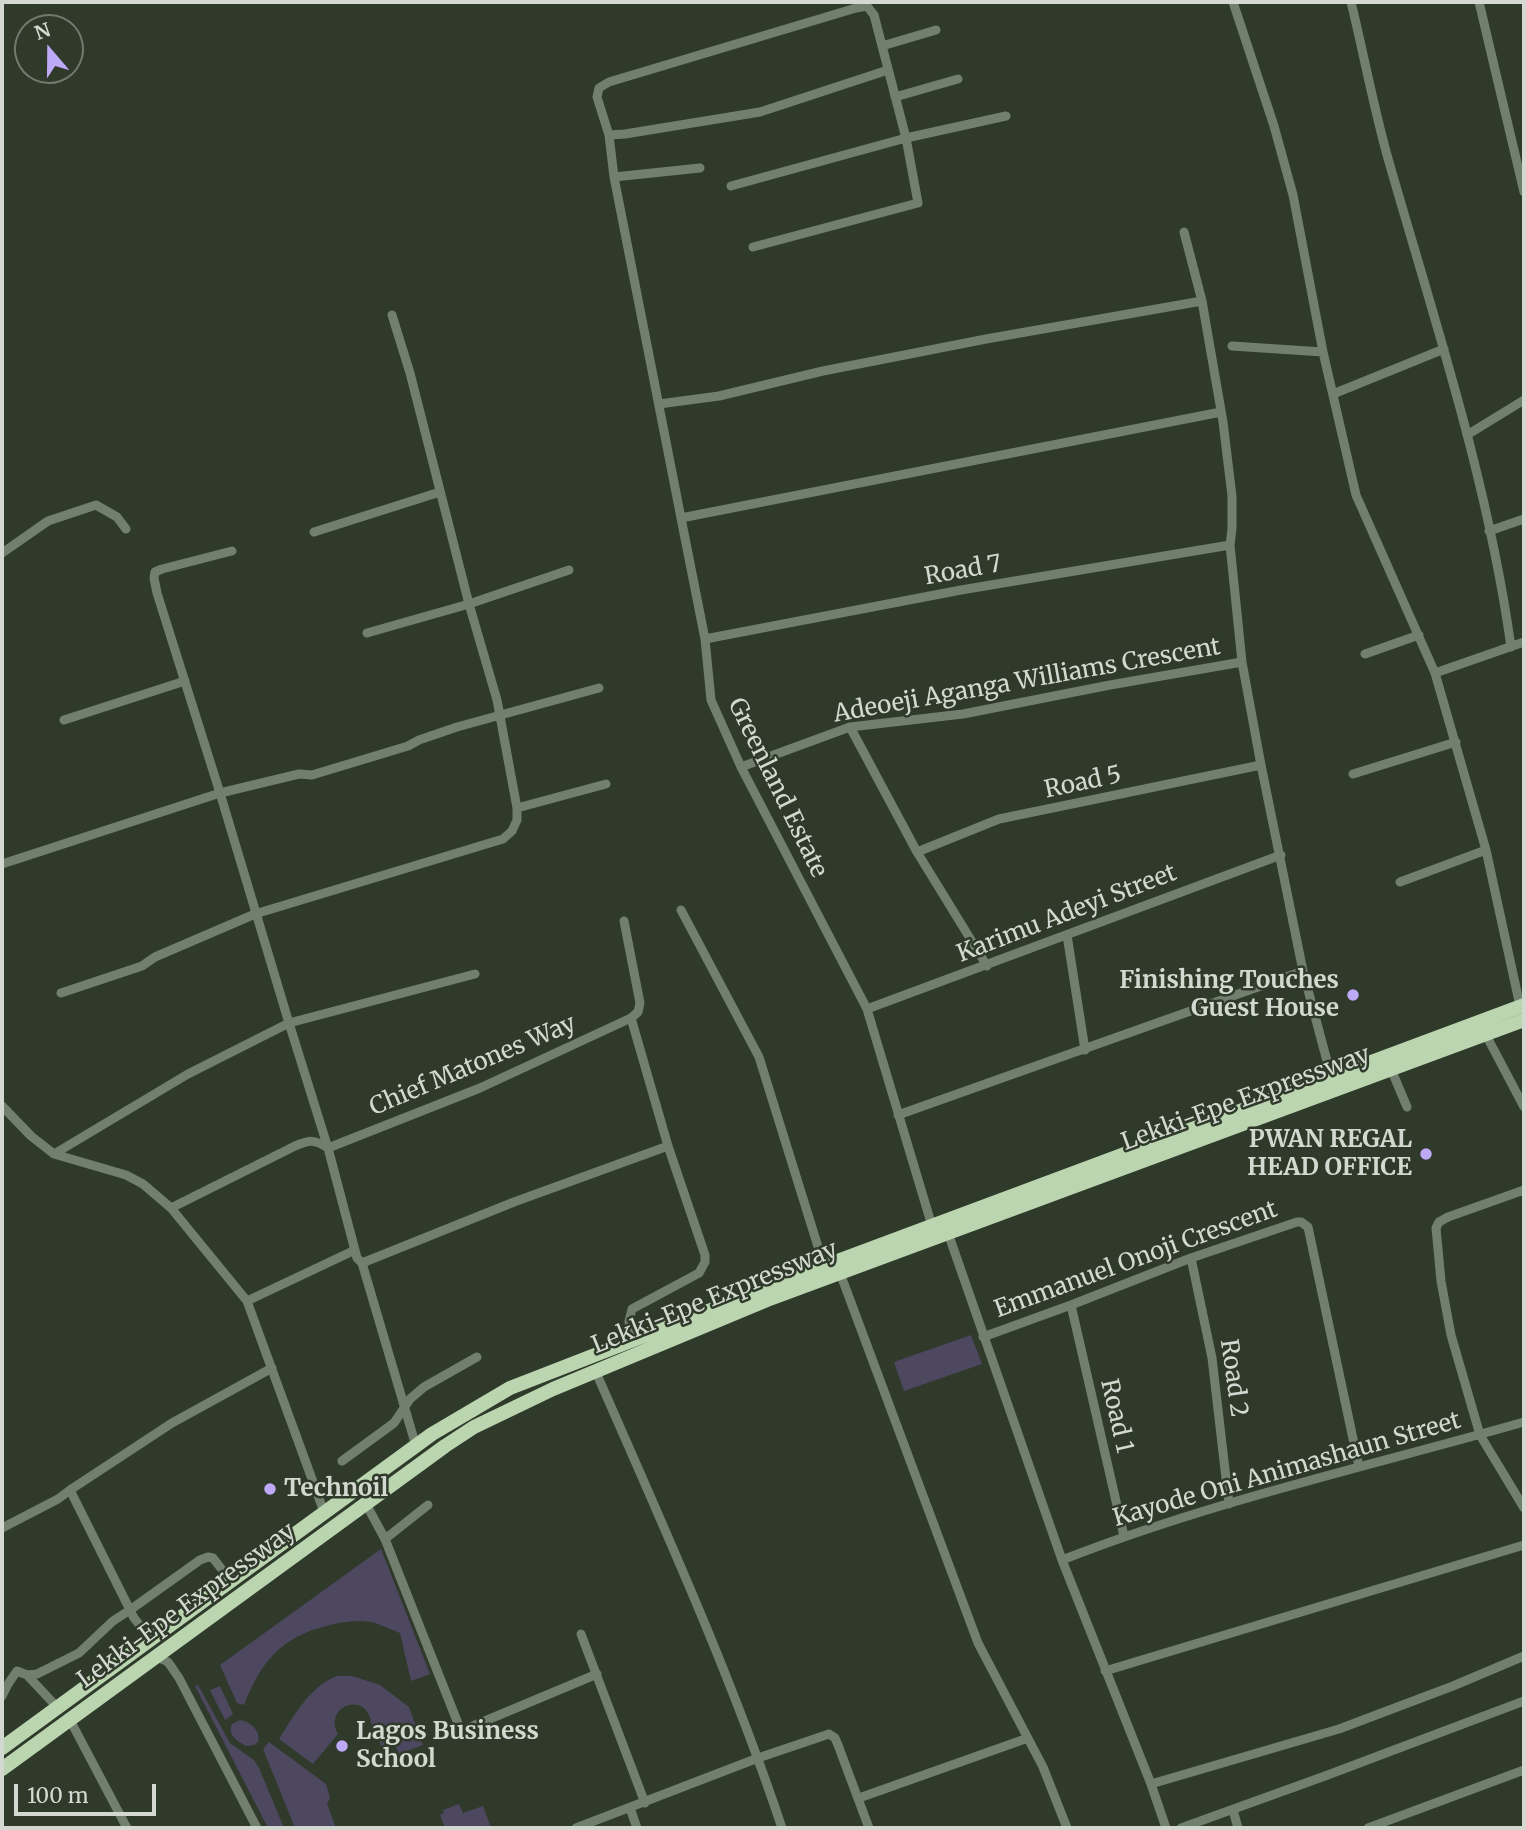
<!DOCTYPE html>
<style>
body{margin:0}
#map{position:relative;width:1526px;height:1830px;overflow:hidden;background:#2f3a2b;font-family:Merriweather,serif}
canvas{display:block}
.frame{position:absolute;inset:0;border:4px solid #d3d9d0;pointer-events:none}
.north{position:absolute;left:14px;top:14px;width:70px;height:70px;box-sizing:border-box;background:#2f3a2b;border:2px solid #717a6d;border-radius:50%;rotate:340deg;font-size:19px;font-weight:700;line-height:28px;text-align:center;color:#d3d9d0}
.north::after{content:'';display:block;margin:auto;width:24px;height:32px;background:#bda9f5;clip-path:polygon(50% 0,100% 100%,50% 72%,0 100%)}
.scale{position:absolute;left:14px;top:1784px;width:142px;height:32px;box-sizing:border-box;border:4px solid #d3d9d0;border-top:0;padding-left:9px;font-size:21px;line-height:24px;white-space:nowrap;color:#d3d9d0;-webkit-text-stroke:5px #2f3a2b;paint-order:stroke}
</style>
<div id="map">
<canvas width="1526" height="1830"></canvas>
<div class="frame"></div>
<div class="north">N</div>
<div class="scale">100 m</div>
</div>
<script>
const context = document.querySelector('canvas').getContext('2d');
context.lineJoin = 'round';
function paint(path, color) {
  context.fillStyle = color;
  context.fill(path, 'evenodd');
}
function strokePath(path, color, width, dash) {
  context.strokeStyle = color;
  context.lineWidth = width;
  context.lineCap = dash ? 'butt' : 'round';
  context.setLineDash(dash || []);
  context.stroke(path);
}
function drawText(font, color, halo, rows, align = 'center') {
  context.font = font + ' Merriweather,serif';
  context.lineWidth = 5;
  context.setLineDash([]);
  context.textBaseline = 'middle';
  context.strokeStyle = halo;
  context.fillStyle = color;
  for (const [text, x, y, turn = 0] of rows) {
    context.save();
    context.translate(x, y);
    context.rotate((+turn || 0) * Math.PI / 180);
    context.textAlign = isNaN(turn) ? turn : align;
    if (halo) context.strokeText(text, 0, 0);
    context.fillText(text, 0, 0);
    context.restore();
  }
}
paint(new Path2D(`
 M971 1335 982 1364 904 1391 894 1362Z
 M381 1549 430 1674 411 1681 400 1633C392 1630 384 1626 375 1623 359 1619 342 1622 326 1626 280 1638 261 1662 244 1705L237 1703 220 1665Z
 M337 1676H352L380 1685 409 1707 423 1745 399 1754 395 1745 383 1750 375 1731H372C371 1726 372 1720 369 1715 359 1693 324 1709 338 1734L313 1764 279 1739C294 1716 310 1686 337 1676Z
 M198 1685 230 1743 254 1760 259 1768 284 1828H268L195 1686Z
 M220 1686 233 1714 225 1720 210 1690Z
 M240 1720C251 1722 261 1731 258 1742L254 1745 246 1746C237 1741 227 1735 232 1724Z
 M269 1742 326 1784 330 1798 327 1804 336 1828H295L263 1749Z
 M459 1804 463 1813 483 1806 491 1828H445L440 1815 444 1813 443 1810Z`), '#4d4760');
strokePath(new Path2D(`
 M1233 2 1274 126 1293 195 1323 352 1356 495 1435 673 1486 850 1520 1006
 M1351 2C1364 55 1374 110 1389 162 1435 322 1488 482 1511 647
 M1479 2 1524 192
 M882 46 936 30
 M895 97 958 79
 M609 135 597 97 599 88 609 82 856 8 867 6 874 15 906 138 918 203 753 247
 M614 177 700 168
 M731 186 906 138 1006 116
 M1184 232 1202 301 1223 422 1232 496V529L1230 545 1242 662 1261 765 1303 971 1331 1076
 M1232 346 1323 352
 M1333 394 1444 349
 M659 404 719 396 823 371 986 339 1202 301
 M1467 435 1524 400
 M681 518 614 177 609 135 625 134 760 112 888 70
 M1489 531 1524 519
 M314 532 440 492
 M232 551 162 569 155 572 154 578 157 593 220 793 289 1023 328 1148 357 1258 362 1263 416 1446
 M2 553 48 521 96 505 117 517 126 529
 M367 633 469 604 569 570
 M705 639 961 590 1230 545
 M1365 654 1419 635
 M1435 673 1524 642
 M64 720 185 681
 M850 727 917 852 987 966
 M741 767 850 727 963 714 1110 685 1242 662
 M1353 774 1456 742
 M517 808 606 784
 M917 852 999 819 1261 765
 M2 864 220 793 299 774 312 775 408 746 419 740 457 727 599 688
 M1400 882 1486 850
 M681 910 759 1057 824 1266
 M624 921 640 1003 638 1012 631 1018 668 1146 705 1255V1262L699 1273 632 1309 629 1321 631 1339
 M1067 935 1085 1050
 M61 993 142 966 155 957 255 914 503 839 512 831 517 820V808L497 700 469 604 410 373 392 315
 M867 1009 1281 855
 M1486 1035 1524 1107
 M1391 1069 1407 1107
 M2 1106 31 1136 54 1154 126 1175 143 1184 171 1208 247 1301 324 1512
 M898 1115 1303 971
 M54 1154 188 1074 289 1023 475 974
 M1524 1190 1448 1217 1439 1222 1436 1228 1441 1281 1451 1335 1480 1435 1524 1508
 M171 1208 295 1146C310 1140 314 1139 328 1148L480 1088 631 1018
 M932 1226 867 1009 741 767 711 700 705 639 681 518 1221 412
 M948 1233 1062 1560 1151 1784 1166 1828
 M1191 1258 1212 1358 1229 1504
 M362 1263 514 1202 668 1146
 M840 1273 978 1643 1043 1767 1067 1828
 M247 1301 355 1250
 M1071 1305 1124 1536
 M983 1337 1071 1305 1191 1258 1297 1222H1301L1308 1227 1359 1467
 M595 1370C661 1521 730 1672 782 1828
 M342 1461 394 1423 410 1399 424 1387 477 1357
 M70 1490 172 1423 272 1368
 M366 1504 385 1539 461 1731 597 1674
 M2 1528 58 1499 70 1490 130 1610 113 1621 79 1653 37 1674 27 1675 17 1671 8 1684 2 1696
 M385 1539 428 1505
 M1062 1560C1212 1501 1370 1466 1524 1422
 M581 1634 645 1803
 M151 1639 134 1618 130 1610 200 1560 208 1557 213 1558 231 1581
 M157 1657 168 1662 179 1678 257 1828
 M1105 1671 1524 1545
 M27 1675 57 1707
 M70 1720 127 1828
 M1151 1784 1339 1729 1453 1686 1524 1656
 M859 1798 1028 1738
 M630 1808 637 1828
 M1233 1810 1238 1828
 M576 1828 758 1758 829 1734 835 1738 838 1745 869 1828
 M1181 1828 1325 1776 1524 1701
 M1368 1828 1524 1770`), '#737f6e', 9);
strokePath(new Path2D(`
 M2 1748 432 1434 510 1388 824 1266 1524 1005
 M2 1769 445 1446 474 1427 553 1389 767 1300 1524 1020`), '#bad5af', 14);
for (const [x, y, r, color] of [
 [1353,995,7,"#bda9f5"],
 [1426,1154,7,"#bda9f5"],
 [270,1489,7,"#bda9f5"],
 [342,1746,7,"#bda9f5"]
]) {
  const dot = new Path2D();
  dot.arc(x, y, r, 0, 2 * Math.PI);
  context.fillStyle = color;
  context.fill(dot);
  strokePath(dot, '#2f3a2b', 2.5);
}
drawText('24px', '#d3d9d0', '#2f3a2b', [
 ["Road 7",963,571,-10],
 ["Adeoeji Aganga Williams Crescent",1027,681,-10],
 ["Road 5",1083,783,-12],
 ["Greenland Estate",777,788,64],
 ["Karimu Adeyi Street",1067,914,-21],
 ["Chief Matones Way",473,1066,-23],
 ["Lekki-Epe Expressway",1246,1099,-20],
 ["Emmanuel Onoji Crescent",1136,1260,-20],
 ["Lekki-Epe Expressway",715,1298,-22],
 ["Road 2",1233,1378,82],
 ["Road 1",1116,1416,77],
 ["Kayode Oni Animashaun Street",1287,1470,-16],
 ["Lekki-Epe Expressway",187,1606,-36]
]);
drawText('bold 24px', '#d3d9d0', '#2f3a2b', [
 ["Finishing Touches",1339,981],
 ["Guest House",1339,1009],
 ["PWAN REGAL",1412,1140],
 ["HEAD OFFICE",1412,1168],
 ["Technoil",284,1489,"left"],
 ["Lagos Business",356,1732,"left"],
 ["School",356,1760,"left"]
], 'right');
</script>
